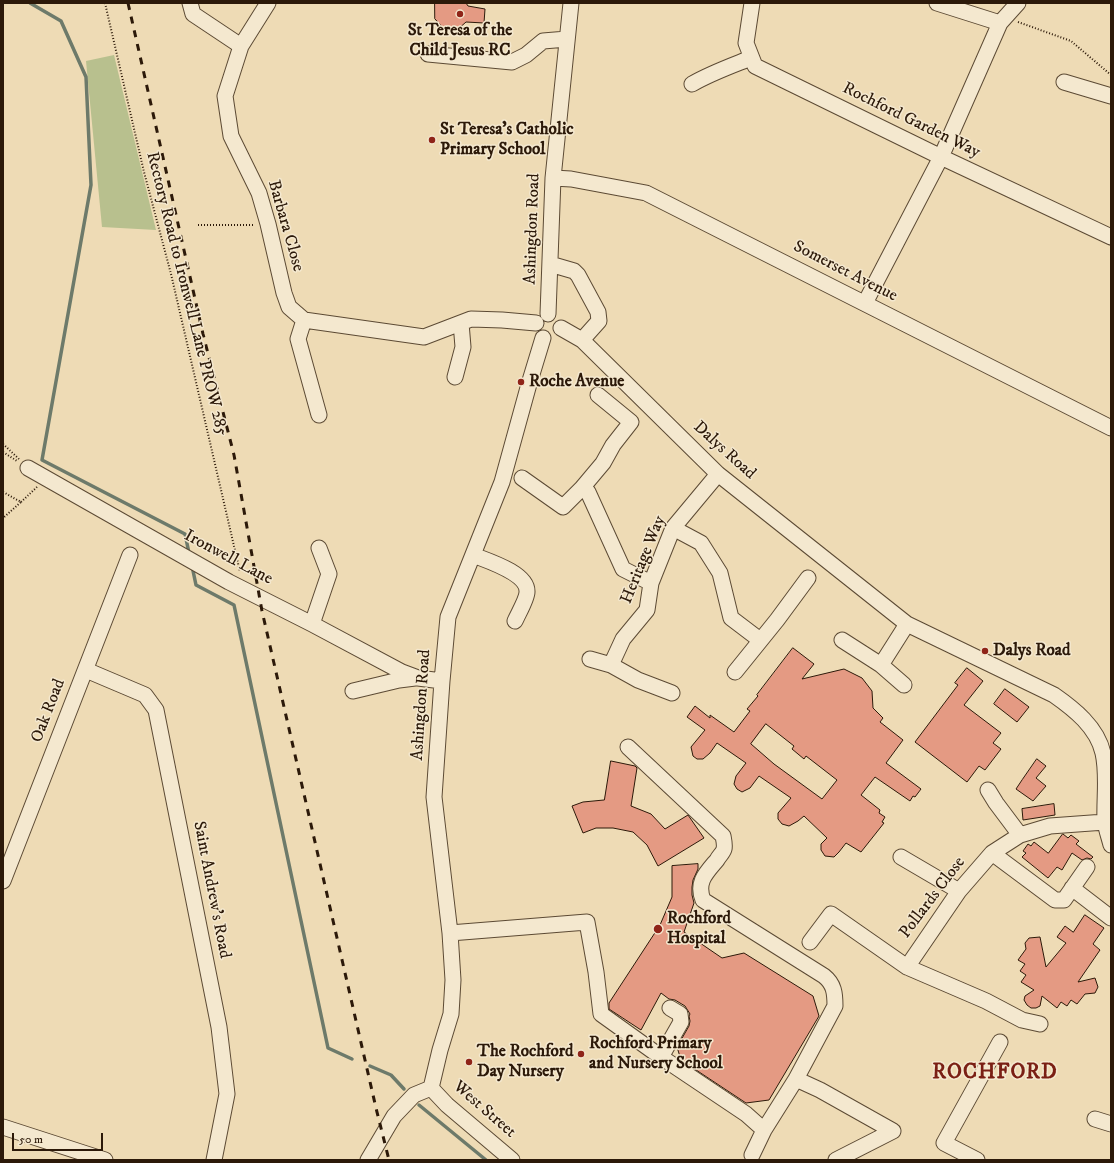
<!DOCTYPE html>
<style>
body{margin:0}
#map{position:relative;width:1114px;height:1163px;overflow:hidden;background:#eedbb5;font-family:"IM FELL DW Pica",serif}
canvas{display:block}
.frame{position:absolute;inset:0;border:4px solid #2c1909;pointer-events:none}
.scale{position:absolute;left:12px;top:1133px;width:91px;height:18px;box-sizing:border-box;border:2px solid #2c1909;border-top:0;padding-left:5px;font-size:12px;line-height:14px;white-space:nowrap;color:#2c1909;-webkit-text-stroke:3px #f4e8cf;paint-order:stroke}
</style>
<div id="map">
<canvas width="1114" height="1163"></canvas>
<div class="frame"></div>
<div class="scale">50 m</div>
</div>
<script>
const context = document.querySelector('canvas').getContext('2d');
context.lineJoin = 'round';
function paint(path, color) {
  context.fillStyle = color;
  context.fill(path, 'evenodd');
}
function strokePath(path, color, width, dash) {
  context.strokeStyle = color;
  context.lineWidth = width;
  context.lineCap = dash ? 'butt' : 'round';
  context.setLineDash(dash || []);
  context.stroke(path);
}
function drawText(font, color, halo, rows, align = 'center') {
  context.font = font + ' "IM FELL DW Pica",serif';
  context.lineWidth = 3;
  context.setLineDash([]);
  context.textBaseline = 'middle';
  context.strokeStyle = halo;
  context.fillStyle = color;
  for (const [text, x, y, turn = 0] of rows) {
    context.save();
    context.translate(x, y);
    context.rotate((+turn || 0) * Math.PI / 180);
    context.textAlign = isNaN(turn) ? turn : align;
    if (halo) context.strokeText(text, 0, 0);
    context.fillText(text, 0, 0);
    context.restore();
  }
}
paint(new Path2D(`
 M114 55 156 230 102 227 86 61Z`), '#b8c08e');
strokePath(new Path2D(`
 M30 3 61 21 86 77 91 185 42 460 185 534 189 553
 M192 566 196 585 234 605 328 1048 352 1059
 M370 1066 391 1075 404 1089
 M419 1105 486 1160`), '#6d7a6a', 3.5);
const building = new Path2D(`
 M435 3H466L468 6 485 9 484 23 466 22 457 30 444 29 435 19Z
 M793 648 814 664 802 679 844 669 862 678 872 691 873 708 883 718 880 722 903 740 886 763 921 789 915 797 913 796 910 801 875 777 861 795 880 810 879 813 885 817 882 822 884 823 861 852 846 843 839 852 834 857 825 856 821 850V844L827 838 804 816 798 821 789 826 782 824 778 819V813L791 798 759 776 750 788 742 792 737 789 734 784 736 776 746 763 717 743 710 753 703 759H697L693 756 691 747 705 730 687 717 695 706 710 718V715L734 732 750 711 747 709 758 696 757 695ZM766 724 794 746 792 749 804 759 806 756 837 780 822 799 774 764 751 744Z
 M967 668 983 681 964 705 1001 733 993 743 1001 749 985 770 979 766 967 782 915 742 958 685 955 683Z
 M1005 689 1029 707 1017 722 994 704Z
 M1037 759 1046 766 1036 778 1046 786 1033 801 1016 789 1022 780Z
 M611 761 635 766 637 768 631 806 651 814 665 829 688 815 704 838 658 866 647 845 633 832 613 828H596L583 833 572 806 583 802 604 800Z
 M1054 804 1055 815 1023 820 1022 809Z
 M1063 834 1068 838 1071 835 1079 841 1076 844 1093 857 1091 859 1087 858 1082 860 1072 853 1062 870 1057 867 1048 878 1022 857 1026 853 1023 851 1028 844 1031 846 1034 842 1048 853Z
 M698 864V869L693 880 692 887V895L694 903 684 932 722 958 744 953 813 996 819 1016 769 1100 746 1103 681 1060 677 1047 689 1026 690 1021 689 1016 690 1014 685 1006 675 1000 669 999 661 993 641 1030 609 1009V1003L660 925 672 897V866Z
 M1085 915 1104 928 1093 944 1100 950 1078 982 1095 978 1098 987 1095 993 1085 994 1077 1004 1071 1000 1067 1006 1061 1002 1057 1008 1042 996 1040 1006 1036 1008H1031L1027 1005 1024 1000 1025 996 1034 990 1021 982 1026 975 1020 971 1025 964 1018 960 1026 949 1025 943 1029 938 1040 937 1046 967 1066 943 1057 937 1065 926 1073 932Z`);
paint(building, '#e49a83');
strokePath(building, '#2c1909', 1);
const minor = new Path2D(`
 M190 3 193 14 241 46
 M268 3 241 46 225 96 231 136 259 193 268 224 284 293 289 307 304 320 298 339 319 415
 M752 3 746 43 755 66 941 157 1111 237
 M937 3 1000 23
 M428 54 512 62 526 55 543 41 567 39
 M1064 82 1111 96
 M692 84C711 73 731 66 751 58
 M553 178 571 179 646 193 1111 428
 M550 264 574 271 578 275 598 312 599 321 582 340
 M865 303 941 157 1000 23 1018 3
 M548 314 553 178 571 3
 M304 320 424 337 471 319 502 320 536 323
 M561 328 582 340 718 474 907 624 1054 695C1074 709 1097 727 1103 753 1108 775 1104 798 1105 821 1106 829 1109 837 1111 845
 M455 377 463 347 461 323
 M28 468 229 582 312 624 402 672 418 678 442 681
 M522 478 563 507 582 488 603 463 613 445 631 422 598 395
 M582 488 588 492 623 569 651 583
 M673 528 701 543 720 573 731 618 760 640
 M473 555C488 561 528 573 527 592 527 599 518 614 515 621
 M312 624 329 574 319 548
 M842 640 881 665 904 685
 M590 659 611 665 638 680 672 693
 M611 665 623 639 647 610 651 583 673 528 718 474
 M881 665 907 624
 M86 670 145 695 156 710 219 1027 227 1094 214 1160
 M735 672 777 620 808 578
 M353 691 399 680 415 678
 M628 747 723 836C724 841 725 845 724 849 723 853 719 856 717 860 706 873 696 882 703 900L824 976C834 984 835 993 835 1006L796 1079
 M988 790 996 803 1020 835
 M992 853 1055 900H1064L1087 867
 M901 857 959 891
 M3 881 130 555
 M1072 888 1111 918
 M450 933 587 922 596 972 601 1014 661 1057 746 1114 764 1130 752 1155
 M810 942 831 914 907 967 986 1001 1022 1020 1040 1024
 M907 967 959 891 992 853 1020 835 1050 826 1105 822
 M661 1057 681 1022 680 1014 670 1008
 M431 1088 440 1050 451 1014 453 980 450 933 434 797 442 681 448 617 502 482 529 384 543 338
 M431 1088 447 1105 512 1160
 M1095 1119 1111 1124
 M3 1127 105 1160
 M764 1130 796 1079 820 1090 893 1131 836 1160
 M368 1160 394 1116 414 1095 431 1088
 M977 1160 944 1143 1000 1042`);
strokePath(minor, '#5c4a34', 17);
strokePath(new Path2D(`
 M105 3 144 172 171 274 240 572
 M1018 22 1071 41 1111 75
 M198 225H254
 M3 444 19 459
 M3 452 17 461
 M3 492 21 502 3 518
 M21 502 37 487`), '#2c1909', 2, [1, 2]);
strokePath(minor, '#f4e8cf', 15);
strokePath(new Path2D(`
 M128 3 203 334 234 455 262 611 376 1108 389 1160`), '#2c1909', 3, [7, 7]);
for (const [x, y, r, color] of [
 [460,14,4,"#8f2418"],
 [432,140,4,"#8f2418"],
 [521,382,4,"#8f2418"],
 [985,651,4,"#8f2418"],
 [658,929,5,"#8f2418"],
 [581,1054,4,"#8f2418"],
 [469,1062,4,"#8f2418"]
]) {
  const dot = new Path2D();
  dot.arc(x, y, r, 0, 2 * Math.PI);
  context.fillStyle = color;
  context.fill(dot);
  strokePath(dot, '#f4e8cf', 1.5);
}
drawText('bold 17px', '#2c1909', '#f4e8cf', [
 ["St Teresa of the",460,31,"center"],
 ["Child Jesus RC",460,51,"center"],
 ["St Teresa's Catholic",440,130],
 ["Primary School",440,150],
 ["Roche Avenue",529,382],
 ["Dalys Road",993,651],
 ["Rochford",667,919],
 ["Hospital",667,939],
 ["Rochford Primary",589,1044],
 ["and Nursery School",589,1064],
 ["The Rochford",477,1052],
 ["Day Nursery",477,1072]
], 'left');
drawText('17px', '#2c1909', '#f4e8cf', [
 ["Rochford Garden Way",911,121,26],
 ["Barbara Close",285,226,74],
 ["Ashingdon Road",533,229,-88],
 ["Somerset Avenue",845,272,27],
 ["Rectory Road to Ironwell Lane PROW 285",186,294,76],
 ["Dalys Road",724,451,42],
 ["Ironwell Lane",228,558,28],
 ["Heritage Way",644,560,-68],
 ["Ashingdon Road",422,705,-86],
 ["Oak Road",49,711,-69],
 ["Saint Andrew's Road",211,890,79],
 ["Pollards Close",933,898,-53],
 ["West Street",484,1110,41]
]);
context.letterSpacing = '1px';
drawText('bold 21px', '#7a1f14', '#f4e8cf', [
 ["ROCHFORD",995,1074]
]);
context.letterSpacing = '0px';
</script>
